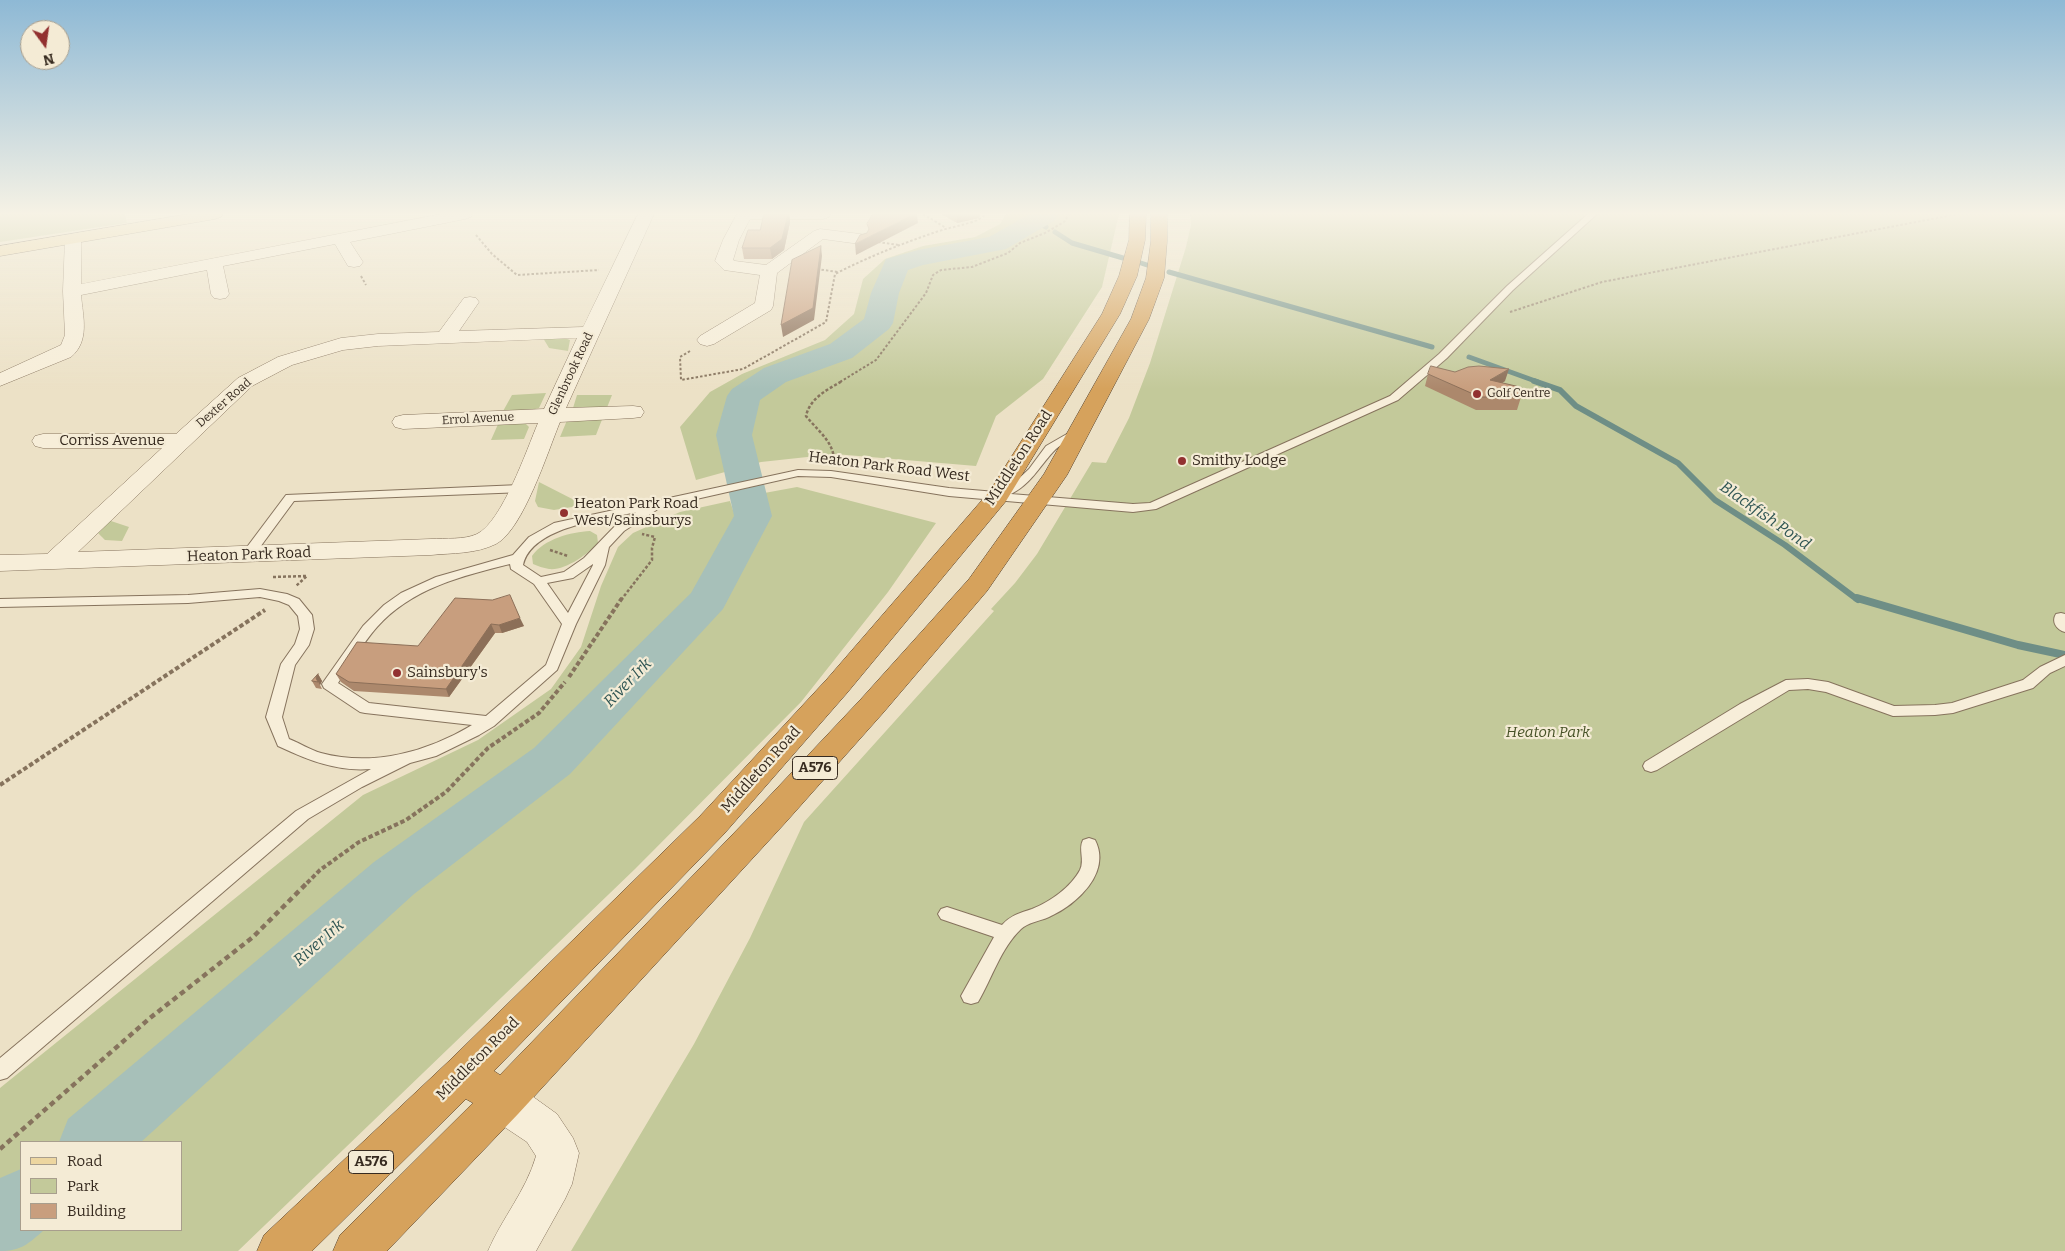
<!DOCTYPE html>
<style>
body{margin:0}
#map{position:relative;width:2065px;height:1251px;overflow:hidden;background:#ece1c6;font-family:Bitter,serif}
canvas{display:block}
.legend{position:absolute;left:20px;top:1141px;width:162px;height:90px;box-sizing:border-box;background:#f4ebd5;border:1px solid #a89e8d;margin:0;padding:6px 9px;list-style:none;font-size:15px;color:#372b20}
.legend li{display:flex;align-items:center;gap:10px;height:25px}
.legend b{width:25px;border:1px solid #a89e8d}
.north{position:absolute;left:20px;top:20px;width:50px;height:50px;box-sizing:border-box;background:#f4ebd5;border:1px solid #a89e8d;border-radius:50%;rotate:166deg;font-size:14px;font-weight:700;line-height:20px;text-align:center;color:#372b20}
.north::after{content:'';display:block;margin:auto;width:18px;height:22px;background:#923130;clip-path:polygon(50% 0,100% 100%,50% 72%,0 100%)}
</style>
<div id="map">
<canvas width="2065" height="1251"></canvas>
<ul class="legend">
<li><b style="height:6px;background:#edd6a0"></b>Road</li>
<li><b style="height:14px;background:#c3c99a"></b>Park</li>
<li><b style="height:14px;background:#c89e7e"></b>Building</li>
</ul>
<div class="north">N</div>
</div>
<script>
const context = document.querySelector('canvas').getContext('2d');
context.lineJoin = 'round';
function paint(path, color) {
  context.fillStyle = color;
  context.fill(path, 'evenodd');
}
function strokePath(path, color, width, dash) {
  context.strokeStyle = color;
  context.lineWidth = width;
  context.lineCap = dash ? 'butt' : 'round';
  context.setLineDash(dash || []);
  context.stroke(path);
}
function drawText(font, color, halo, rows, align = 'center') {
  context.font = font + ' Bitter,serif';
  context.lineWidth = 4.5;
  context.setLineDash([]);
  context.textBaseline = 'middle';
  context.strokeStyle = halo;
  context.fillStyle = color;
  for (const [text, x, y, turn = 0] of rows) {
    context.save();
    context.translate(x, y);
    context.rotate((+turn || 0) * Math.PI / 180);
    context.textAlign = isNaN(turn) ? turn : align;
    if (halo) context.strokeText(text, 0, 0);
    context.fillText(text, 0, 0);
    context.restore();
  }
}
paint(new Path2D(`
 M0 214H125L127 223 0 242Z
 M1006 214H1119L1102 287 1043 379 996 416 976 466 835 454 761 462 696 480 680 427 710 392 742 374 825 340 854 314 863 279 885 259 923 246 975 237 1000 224Z
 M1190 214H2065V1251H571L694 1044 750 938 804 822 994 611 991 609 1015 583 1037 554 1092 462 1106 463 1129 418 1150 363 1186 247 1191 225Z
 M562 337 570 340 568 351 549 348 543 338Z
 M546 393 539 408 523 412 502 413 512 395Z
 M577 395H612L606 410 575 411 573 408Z
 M603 417 596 435 560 437 568 418Z
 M499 422 525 423 529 427 524 439 491 440Z
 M539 482 584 505 554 510 538 507 535 501Z
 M797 487 936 523 888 592 801 702 635 869 238 1251H0V1242L21 1228V1230H181V1142H126L250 1015 478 821 570 757 678 650 720 596 757 524 759 494Z
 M730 501 736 519 688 602 534 760 355 890 61 1142H21V1176L0 1193V1088L363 795 478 740 551 689 581 647 601 586 618 547 633 533 680 512Z
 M108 520 129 527 122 541 105 540 98 533Z
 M590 531 597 535 598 543C588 554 565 571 549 569 543 568 538 566 533 564L532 556C544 539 571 532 590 531Z`), '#c3c99a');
strokePath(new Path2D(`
 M1036 221 1046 227
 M1055 232 1072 243 1123 258
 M1141 263 1147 265
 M1169 272 1432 347
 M1469 357 1538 382`), '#6e8e86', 5);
strokePath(new Path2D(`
 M1534 381 1560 390 1576 406 1678 463 1715 500 1785 545 1858 600`), '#6e8e86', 6);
strokePath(new Path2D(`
 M1857 598 2018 645 2065 655`), '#6e8e86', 8);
paint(new Path2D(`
 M1030 214H1057L1058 216 1054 221 1006 249 923 265 908 270 899 293 893 323 889 329 852 358 786 382 760 400 752 435 772 516 723 609 570 774 414 894 141 1142H59L68 1119 374 862 534 748 691 593 734 516 716 435 727 396 732 389 764 368 830 344 864 319 871 293 886 259 918 250 989 237Z
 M21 1169V1230H44C29 1243 22 1251 0 1251V1178Z`), '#a7c0b9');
const lane = new Path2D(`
 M1588 214H1597L1513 290 1447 358 1398 400 1156 509 1133 512 949 496 831 477 798 476 661 507 624 531 609 547 605 565 576 624 557 670 494 726 479 735 436 756 410 763 362 787 308 819 7 1078 0 1080V1058L296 811 371 769C337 772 308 760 278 746L266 717 281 664 295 644 300 629 298 616 289 605 279 601 260 597 188 603 0 607V599L188 595 260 589 287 594 299 599 312 615 314 629 309 645 295 665 282 717 289 739C300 743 310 750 321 753 373 767 427 752 472 725L365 713 360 712 324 688 322 684 363 626 384 605 401 593 436 577 513 555 529 537 554 523 798 470 831 471 949 488 996 492 1012 485 1029 469 1046 446 1079 427 1083 428 1084 430 1083 432C1074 438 1060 444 1053 452 1039 467 1031 484 1011 494L1133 504 1150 503 1390 396 1439 354 1507 286ZM636 512 616 525 584 558 564 572 541 577 523 565C532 526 604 520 636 512ZM510 564 511 569 534 584 562 624 546 665 486 716 369 703 338 683C351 664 362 644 377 627 412 588 462 576 510 564ZM593 564V565L568 613 547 583 573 578Z
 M520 485 524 486 526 489 524 492 294 501 252 558H242L241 555 286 495Z
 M2061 613 2065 614V632C2057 630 2051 622 2056 614Z
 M2065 655V666L2050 673 2033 688 1953 713 1935 715 1893 716 1826 692 1808 689 1789 690 1657 770 1651 772 1645 770 1643 766 1645 762 1740 704 1786 680 1808 679 1828 682 1894 706 1935 705 1952 703 2023 680 2040 667Z
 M1089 838 1095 840C1112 873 1076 905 1049 917 1040 921 1027 923 1021 929 1001 948 992 978 978 1002L971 1004 964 1002 961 996 994 937 941 919 938 914 941 909 947 907 1002 925C1011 915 1020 913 1032 909 1050 902 1071 887 1080 870 1085 860 1078 849 1083 840Z`);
const street = new Path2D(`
 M441 214H473L471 217 465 219 350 242 363 262 360 266 354 267 348 266 335 244 223 266 229 294 226 298 220 299 214 298 211 294 207 270 81 295C83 317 90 341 71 357L0 386V373L61 345 65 335 63 291 65 239 67 235H79L81 239V284Z
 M638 214H654L566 408 633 406 641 407 644 412 641 417 633 418 560 422C548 451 523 530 496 544 476 554 452 553 431 555L0 571V555L47 554 162 448H43L35 446 32 441 35 436 43 434H176L238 378 278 357 341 338 378 334 439 332 464 298 470 297 476 298 479 302 459 331 583 327ZM577 338 544 409 403 415 395 417 392 422 395 427 403 429 538 423C527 449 502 522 477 534 464 540 446 538 431 539L78 552 252 386 292 365 343 350 378 346Z
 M737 214H831L829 217 823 219H750L739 240 733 260 735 261 766 265 814 231 820 229 860 234 866 235 868 239 866 243 860 244 823 239 777 273 773 306 771 310 714 344 707 346 700 344 697 340 700 336 755 303 760 275 724 270 715 261 723 240Z
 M504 1080 518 1086 557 1114 573 1138 579 1153 572 1184 565 1199 536 1251H488C502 1218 526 1191 536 1156L527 1142 500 1124 490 1114 484 1100 490 1086Z`);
const primary = new Path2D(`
 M188 214H223L221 217 215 219 0 256V246Z`);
const highway = new Path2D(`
 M1130 214H1146L1145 240 1137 276 1120 314 1006 501 847 693 724 834 494 1071 500 1075 762 804 861 699 969 579 1044 474 1131 319 1146 278 1151 241V214H1167V241L1164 278 1149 319 1067 475 987 591 883 713 786 822 518 1114 387 1251H333L340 1235 473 1103 466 1099 312 1251H257L264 1235 449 1061 700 816 827 679 989 492 1102 314 1119 276 1129 240Z`);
strokePath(lane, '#86735d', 2);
strokePath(street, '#86735d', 1);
strokePath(primary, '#544231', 1);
strokePath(highway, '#544231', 1);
strokePath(new Path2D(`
 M923 214 946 228
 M476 235 492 254 517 275 599 270
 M878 242 899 245
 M817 269 838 272
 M361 276 366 285
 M1510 312 1602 282 1958 214
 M690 351 680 357 681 380 743 369 826 322 835 274C868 257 903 243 939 231 954 226 969 225 983 217L984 214
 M840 382 876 360 926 293 933 275 941 270 972 267 1008 253 1020 243 1045 233 1064 222 1069 214`), '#86735d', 2, [2.5, 2]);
strokePath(new Path2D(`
 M834 459C833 441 816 429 806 416 810 398 827 390 842 381
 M550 550 568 556
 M273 577 307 576 296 586
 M621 600 652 560V548L655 537 642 534`), '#86735d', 2.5, [3, 2]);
strokePath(new Path2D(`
 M569 677 622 598
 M0 785 265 610
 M307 883 320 870 359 842 406 820 446 792 488 748 539 713 565 682`), '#86735d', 4, [4.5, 2.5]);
strokePath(new Path2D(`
 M0 1149 150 1018 253 937 308 882`), '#86735d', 4.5, [5.5, 4]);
paint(lane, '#f7eed9');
paint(street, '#f7eed9');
paint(primary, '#edd6a0');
paint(highway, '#d6a25c');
paint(new Path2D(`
 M764 214H789L790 222 784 250 772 259H744L742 248 760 230Z
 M941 214H980L979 218 957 223Z
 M1455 372 1505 381 1502 383 1521 397 1517 410H1476L1425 386 1428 374Z
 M492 600 524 626 502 633H495L449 697 354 691 341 682 336 674 418 646Z
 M318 674 322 681 320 685 322 689 316 688 312 681Z`), '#ac886c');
paint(new Path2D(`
 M788 214H789L790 222 784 250 772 259 770 248Z
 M915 214H917L918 223 856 255 855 244Z
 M957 214H980L979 218 957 223Z
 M821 246 822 256 814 320 783 337 781 325Z
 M1509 369 1505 381 1487 392 1490 380Z
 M520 618 524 626 502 633 499 625Z
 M491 624 495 633 449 697 446 689Z
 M318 674 322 681 320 685 316 678Z`), '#8c6f58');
const building = new Path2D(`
 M764 214H788L782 239 770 248H742L748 230H760Z
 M873 214H915L855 244 860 235 867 233 869 229 867 224Z
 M821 246 813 308 781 325 792 260Z
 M1431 366 1455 372 1468 367 1479 366 1509 369 1490 380 1520 387 1521 397H1480L1428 374Z
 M510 595 520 618 499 625 491 624 446 689 349 682 336 674 357 642 418 646 455 598 492 600Z
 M318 674 316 678 318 682 312 681Z`);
paint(building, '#c89e7e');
strokePath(building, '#8c6f58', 1);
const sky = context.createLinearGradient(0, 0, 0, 389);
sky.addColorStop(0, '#8eb9d5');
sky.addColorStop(0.55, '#f6f2e5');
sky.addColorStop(1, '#f6f2e500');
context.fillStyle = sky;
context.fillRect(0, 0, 2065, 389);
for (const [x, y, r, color] of [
 [1477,394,5,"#923130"],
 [1182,461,5,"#923130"],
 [564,513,5,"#923130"],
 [397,673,5,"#923130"]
]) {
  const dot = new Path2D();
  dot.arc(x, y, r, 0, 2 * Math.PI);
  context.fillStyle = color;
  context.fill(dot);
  strokePath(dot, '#f4ebd5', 2);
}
drawText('12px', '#372b20', '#f4ebd5', [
 ["Glenbrook Road",571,374,-65],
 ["Dexter Road",224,403,-41],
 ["Errol Avenue",478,419,-3]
]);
drawText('12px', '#372b20', '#f4ebd5', [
 ["Golf Centre",1487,394]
], 'left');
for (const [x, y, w] of [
 [815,768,45],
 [371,1162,45]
]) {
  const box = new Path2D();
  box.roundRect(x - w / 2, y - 11.5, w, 23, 4);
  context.fillStyle = '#f4ebd5';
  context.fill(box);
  strokePath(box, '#372b20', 1);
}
drawText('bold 14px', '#372b20', null, [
 ["A576",815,768],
 ["A576",371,1162]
]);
drawText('15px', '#372b20', '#f4ebd5', [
 ["Corriss Avenue",112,441],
 ["Middleton Road",1019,458,-57],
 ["Heaton Park Road West",889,467,7],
 ["Heaton Park Road",249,555,-2],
 ["Middleton Road",761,770,-48],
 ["Middleton Road",478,1059,-45]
]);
drawText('15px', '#372b20', '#f4ebd5', [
 ["Smithy Lodge",1192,461],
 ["Heaton Park Road",574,504],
 ["West/Sainsburys",574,521],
 ["Sainsbury's",407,673]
], 'left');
drawText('italic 15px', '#475227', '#f4ebd5', [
 ["Heaton Park",1548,733]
]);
drawText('italic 16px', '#305654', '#f4ebd5', [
 ["Blackfish Pond",1765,516,35],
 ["River Irk",628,683,-46],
 ["River Irk",319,943,-41]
]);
</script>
